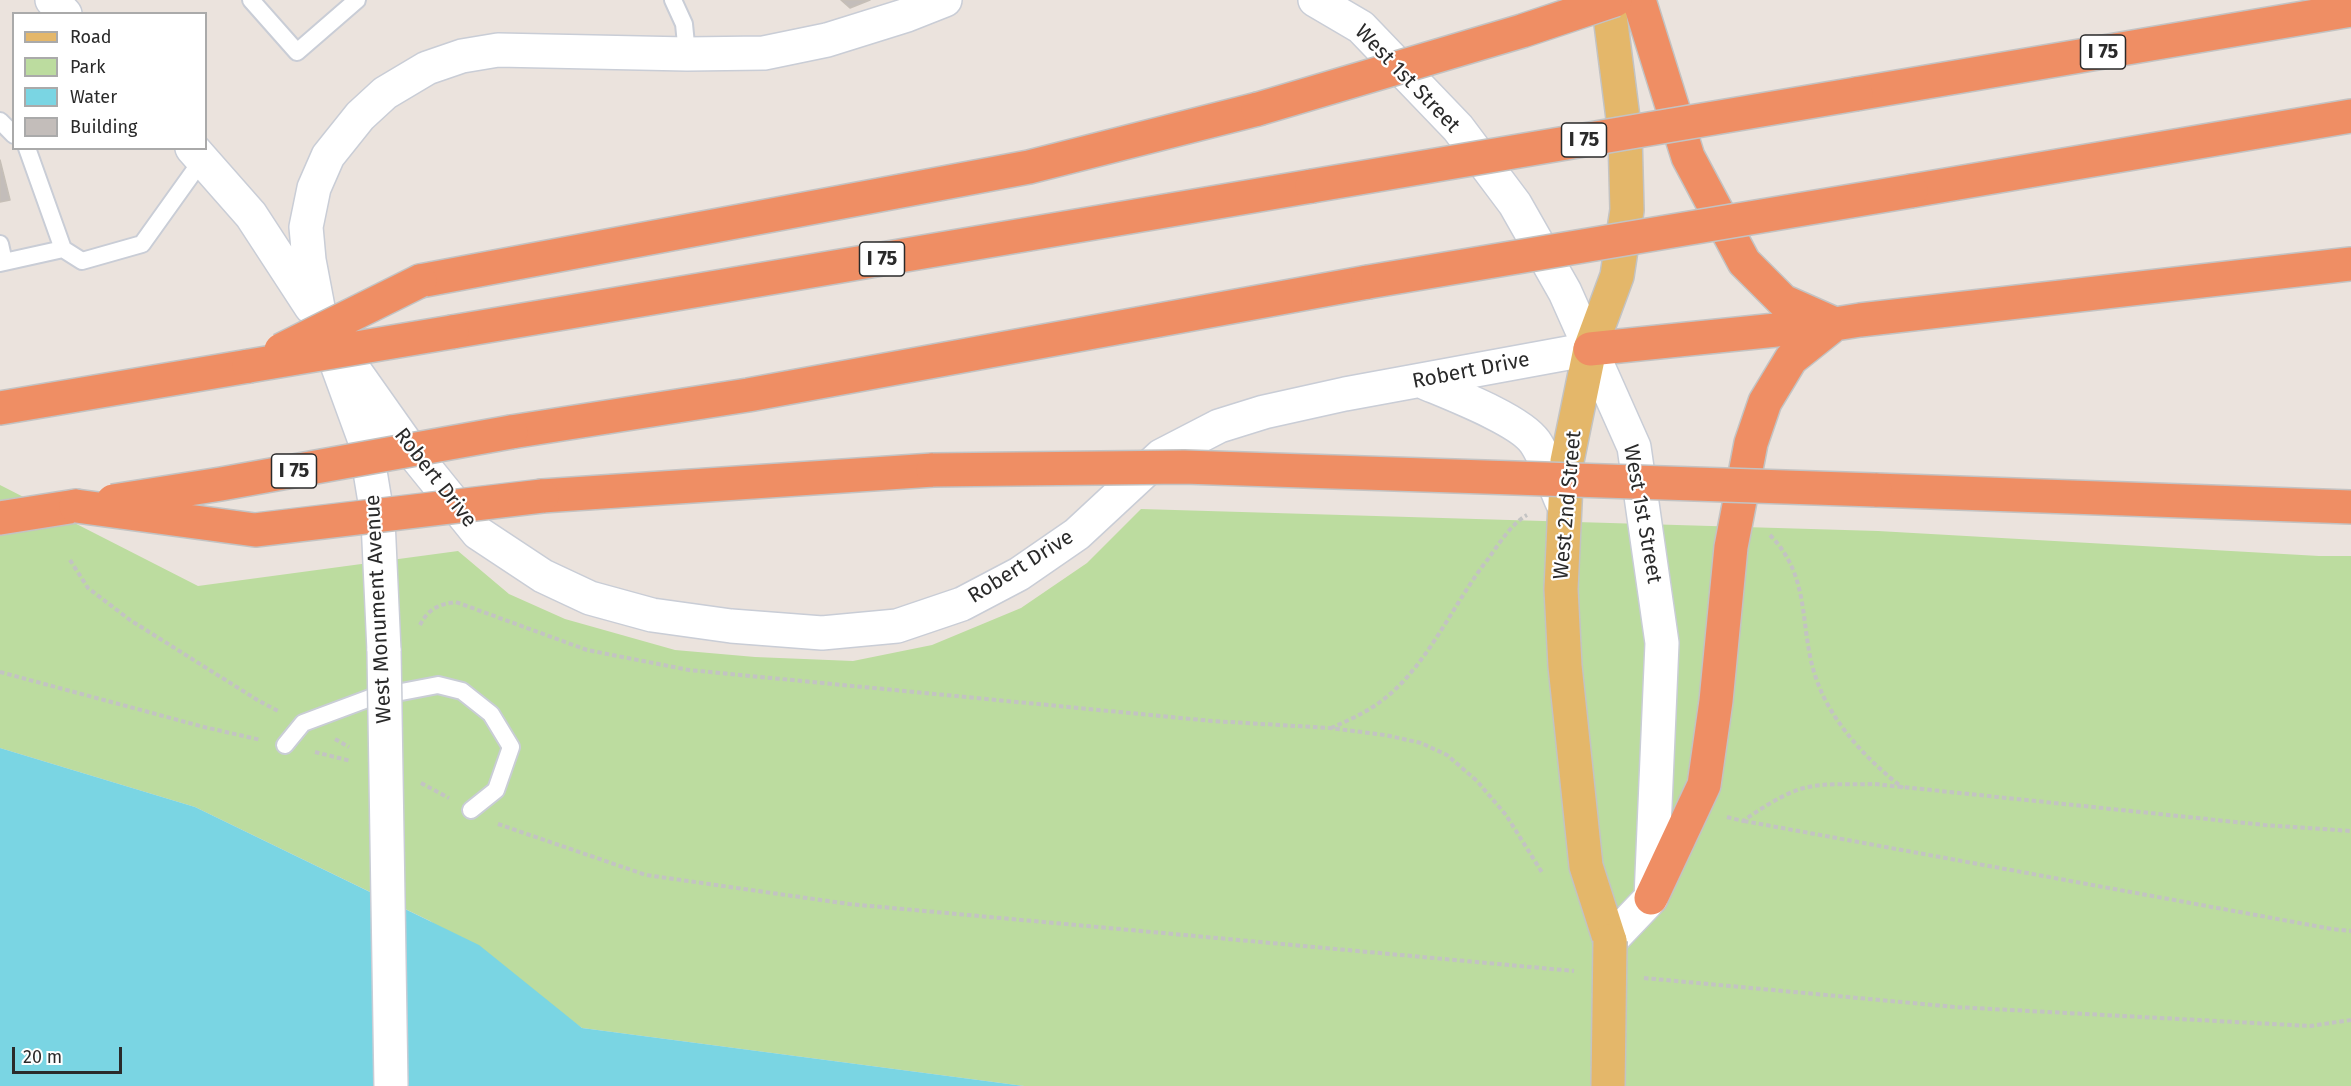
<!DOCTYPE html>
<style>
body{margin:0}
#map{position:relative;width:2351px;height:1086px;overflow:hidden;background:#ebe3dd;font-family:"Fira Sans",sans-serif}
canvas{display:block}
.legend{position:absolute;left:12px;top:12px;width:195px;height:138px;box-sizing:border-box;background:#fff;border:2px solid #aaa;margin:0;padding:8px 10px;list-style:none;font-size:18px;color:#2a2a2a}
.legend li{display:flex;align-items:center;gap:12px;height:30px}
.legend b{width:30px;border:2px solid #aaa}
.scale{position:absolute;left:12px;top:1047px;width:110px;height:27px;box-sizing:border-box;border:3px solid #2a2a2a;border-top:0;padding-left:8px;font-size:18px;line-height:21px;white-space:nowrap;color:#2a2a2a;-webkit-text-stroke:4px #fff;paint-order:stroke}
</style>
<div id="map">
<canvas width="2351" height="1086"></canvas>
<ul class="legend">
<li><b style="height:8px;background:#e4b76a"></b>Road</li>
<li><b style="height:16px;background:#bcdc9f"></b>Park</li>
<li><b style="height:16px;background:#7ad5e3"></b>Water</li>
<li><b style="height:16px;background:#c3bdba"></b>Building</li>
</ul>
<div class="scale">20 m</div>
</div>
<script>
const context = document.querySelector('canvas').getContext('2d');
context.lineJoin = 'round';
function paint(path, color) {
  context.fillStyle = color;
  context.fill(path, 'evenodd');
}
function strokePath(path, color, width, dash) {
  context.strokeStyle = color;
  context.lineWidth = width;
  context.lineCap = dash ? 'butt' : 'round';
  context.setLineDash(dash || []);
  context.stroke(path);
}
function drawText(font, color, halo, rows, align = 'center') {
  context.font = font + ' "Fira Sans",sans-serif';
  context.lineWidth = 4.5;
  context.setLineDash([]);
  context.textBaseline = 'middle';
  context.strokeStyle = halo;
  context.fillStyle = color;
  for (const [text, x, y, turn = 0] of rows) {
    context.save();
    context.translate(x, y);
    context.rotate((+turn || 0) * Math.PI / 180);
    context.textAlign = isNaN(turn) ? turn : align;
    if (halo) context.strokeText(text, 0, 0);
    context.fillText(text, 0, 0);
    context.restore();
  }
}
paint(new Path2D(`
 M0 485 198 586 458 551 509 594 565 619 675 650 755 657 853 661 932 645 1021 608 1087 563 1141 509 1878 531 2319 556H2351V1086H1024L582 1028 430 921 195 807 0 748Z`), '#bcdc9f');
paint(new Path2D(`
 M0 748 195 807 479 945 582 1028 1024 1086H0Z`), '#7ad5e3');
const building = new Path2D(`
 M841 0H870L850 8Z
 M0 160 10 200 0 202Z`);
paint(building, '#c3bdba');
strokePath(building, '#c6bfb7', 1.5);
const lane = new Path2D(`
 M251 0 297 52 357 0
 M673 0 684 24 687 54
 M0 121 14 135
 M27 148 63 249 82 261 142 244 202 160
 M0 244 4 262
 M0 263 63 249
 M285 745 303 723 370 698 438 685 462 691 491 714 511 747 496 790 471 810`);
const secondary = new Path2D(`
 M52 0 65 14
 M945 0 907 15 827 40 764 53 687 54 498 50 462 56 427 68 385 93 360 116 328 156 314 188 306 227 309 260 321 323 410 449 478 533 543 576 590 598 652 615 731 626 822 633 897 626 962 604 1019 574 1077 534 1161 456 1219 426 1264 412 1345 394 1590 349
 M1315 0 1361 27 1458 128 1515 204 1565 292 1634 447 1662 643 1651 898 1610 941
 M192 148 251 215 311 307
 M338 367 365 441 378 520 384 651
 M1421 381C1449 393 1519 419 1535 442 1546 458 1554 484 1562 502`);
const primary = new Path2D(`
 M1608 0 1625 134 1627 210 1617 276 1590 349 1567 461 1561 589 1565 666 1586 866 1610 941`);
const highway = new Path2D(`
 M1639 0 1688 157 1744 262 1783 301 1835 324 1791 359 1765 402 1751 443 1731 547 1716 701 1704 785 1651 898
 M1856 94 2351 10
 M1911 191 2351 116
 M420 281 1029 167 1258 109
 M452 332 1312 186
 M1590 349 1835 324 1860 320 2351 264
 M0 408 249 366
 M511 432 748 395 1368 282
 M1875 490 2351 507
 M542 496 933 470
 M0 518 76 506`);
strokePath(lane, '#c9cdd6', 20);
strokePath(secondary, '#c9cdd6', 36);
strokePath(primary, '#c3c3c3', 36);
strokePath(highway, '#c3c3c3', 36);
strokePath(new Path2D(`
 M1770 535C1813 579 1798 630 1817 681 1832 723 1868 761 1903 788
 M70 560 88 588 130 620 259 701 280 712
 M420 625C428 609 439 604 456 602L587 650 689 670 1212 721 1330 728 1385 735 1421 743 1447 755 1477 781 1506 815 1543 874
 M0 672 204 727 261 740
 M1331 728C1347 721 1365 713 1380 702 1427 668 1452 605 1488 559 1499 544 1511 524 1527 515
 M335 739 349 747
 M315 752 351 761
 M421 783 449 798
 M1727 817 1743 821C1760 809 1780 796 1800 789 1823 782 1850 785 1874 784L2264 825 2351 831
 M1744 821 2332 929 2351 931
 M498 824 646 875 849 904 1574 971
 M1644 978 1955 1007 2310 1026 2351 1020`), '#c3c3c3', 4, [4.5, 3]);
strokePath(lane, '#fff', 16);
strokePath(secondary, '#fff', 33);
strokePath(primary, '#e4b76a', 33);
strokePath(highway, '#ef8e64', 33);
const secondaryBridge = new Path2D(`
 M384 651 391 1086`);
const primaryBridge = new Path2D(`
 M1608 1086 1610 941`);
const highwayBridge = new Path2D(`
 M1258 109 1522 31 1615 0
 M1312 186 1856 94
 M1368 282 1911 191
 M281 350 420 281
 M249 366 452 332
 M933 470 1184 467 1875 490
 M113 501 221 484 511 432
 M76 506 255 530 542 496`);
strokePath(secondaryBridge, '#c9cdd6', 36, []);
strokePath(primaryBridge, '#c3c3c3', 36, []);
strokePath(highwayBridge, '#c3c3c3', 36, []);
strokePath(secondaryBridge, '#fff', 33);
strokePath(primaryBridge, '#e4b76a', 33);
strokePath(highwayBridge, '#ef8e64', 33);
for (const [x, y, w] of [
 [2103,52,45],
 [1584,140,45],
 [882,259,45],
 [294,471,45]
]) {
  const box = new Path2D();
  box.roundRect(x - w / 2, y - 17, w, 34, 4.5);
  context.fillStyle = '#fff';
  context.fill(box);
  strokePath(box, '#2a2a2a', 1.5);
}
drawText('bold 20px', '#2a2a2a', null, [
 ["I 75",2103,52],
 ["I 75",1584,140],
 ["I 75",882,259],
 ["I 75",294,471]
]);
drawText('21px', '#2a2a2a', '#fff', [
 ["West 1st Street",1407,79,46],
 ["Robert Drive",1471,371,-11],
 ["Robert Drive",435,478,52],
 ["West 2nd Street",1568,505,-85],
 ["West 1st Street",1642,514,80],
 ["Robert Drive",1021,567,-32],
 ["West Monument Avenue",379,609,-93]
]);
</script>
